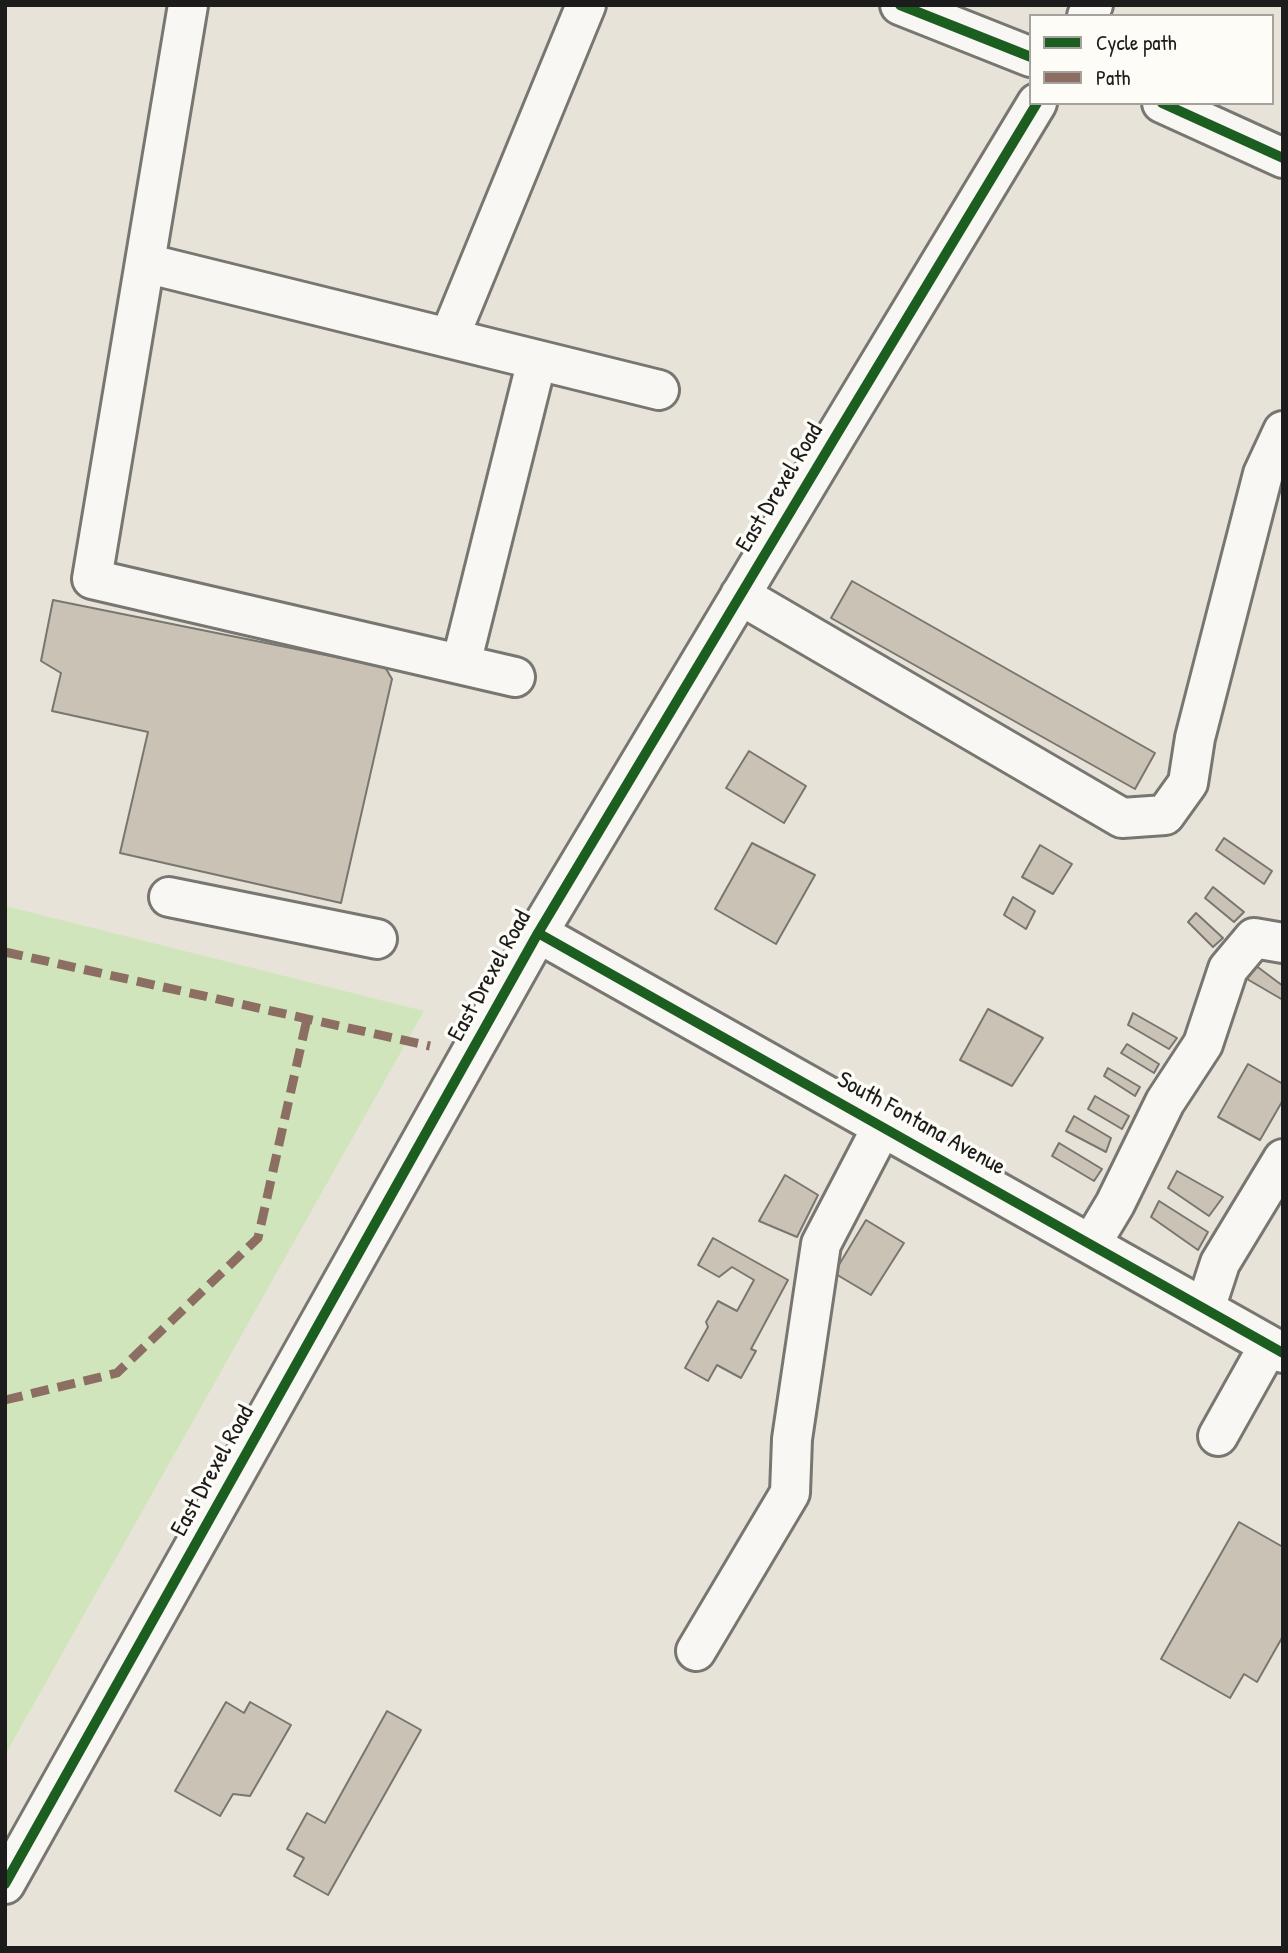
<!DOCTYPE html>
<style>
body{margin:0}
#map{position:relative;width:1288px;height:1953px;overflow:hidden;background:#e8e3d9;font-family:"Patrick Hand",sans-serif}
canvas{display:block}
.frame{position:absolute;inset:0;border:7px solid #1c1c1c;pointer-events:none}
.legend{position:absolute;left:1029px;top:14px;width:245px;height:91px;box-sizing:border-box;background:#fdfcf7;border:2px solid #a3a29f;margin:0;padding:9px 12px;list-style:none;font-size:21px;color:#1c1c1c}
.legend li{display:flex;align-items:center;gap:14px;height:35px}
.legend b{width:35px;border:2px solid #a3a29f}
</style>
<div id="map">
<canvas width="1288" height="1953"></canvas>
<div class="frame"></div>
<ul class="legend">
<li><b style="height:9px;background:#1b5e20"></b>Cycle path</li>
<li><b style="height:9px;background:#8d6e63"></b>Path</li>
</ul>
</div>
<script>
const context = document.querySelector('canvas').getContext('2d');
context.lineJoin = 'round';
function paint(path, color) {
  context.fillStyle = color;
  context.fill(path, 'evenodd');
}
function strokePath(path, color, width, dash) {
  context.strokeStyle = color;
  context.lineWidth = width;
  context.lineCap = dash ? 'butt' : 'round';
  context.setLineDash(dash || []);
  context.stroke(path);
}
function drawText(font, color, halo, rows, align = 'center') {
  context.font = font + ' "Patrick Hand",sans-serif';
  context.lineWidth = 7;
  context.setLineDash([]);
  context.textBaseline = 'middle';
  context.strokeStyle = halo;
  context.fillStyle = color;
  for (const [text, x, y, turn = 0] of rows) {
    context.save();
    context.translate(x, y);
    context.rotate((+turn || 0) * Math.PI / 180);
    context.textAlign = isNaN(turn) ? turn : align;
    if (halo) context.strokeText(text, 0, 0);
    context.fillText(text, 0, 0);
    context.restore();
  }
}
paint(new Path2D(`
 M5 906 424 1011 5 1755Z`), '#d0e5bb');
const building = new Path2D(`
 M852 581 1155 753 1135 789 831 618Z
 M53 600 385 667 392 679 341 903 120 853 148 732 52 711 61 673 41 661Z
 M749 751 806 786 784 823 726 788Z
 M1224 838 1272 871 1264 884 1216 850Z
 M752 843 815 875 776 944 715 909Z
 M1040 845 1072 864 1053 894 1022 877Z
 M1213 887 1244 912 1234 922 1205 898Z
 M1013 897 1035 911 1026 929 1004 915Z
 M1196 913 1223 938 1213 947 1188 922Z
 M1255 965 1283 986V1000L1247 979Z
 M988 1009 1043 1038 1012 1086 960 1060Z
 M1133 1013 1177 1038 1169 1049 1128 1025Z
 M1127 1044 1159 1064 1154 1073 1121 1053Z
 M1248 1064 1283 1084V1100L1260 1140 1218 1117Z
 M1108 1068 1140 1087 1135 1096 1104 1076Z
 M1095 1096 1129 1116 1122 1129 1088 1109Z
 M1074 1116 1111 1138 1106 1152 1066 1131Z
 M1059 1143 1102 1169 1094 1181 1052 1156Z
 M1177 1171 1223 1197 1209 1216 1168 1188Z
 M785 1175 818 1195 797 1237 759 1221Z
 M1159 1201 1208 1232 1198 1250 1151 1217Z
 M866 1220 904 1243 871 1295 834 1273Z
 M713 1238 788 1280 751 1349 756 1351 741 1378 717 1365 708 1381 685 1368 708 1327 706 1322 718 1301 737 1311 754 1280 732 1267 719 1277 698 1265Z
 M1239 1522 1283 1547V1636L1257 1682 1244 1674 1230 1698 1161 1659Z
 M226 1702 244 1713 250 1702 291 1725 250 1796 233 1794 220 1816 175 1791Z
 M387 1711 421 1730 328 1895 294 1876 304 1858 287 1849 307 1813 325 1823Z`);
paint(building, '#cac3b5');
strokePath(building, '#787671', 2);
const minor = new Path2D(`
 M188 5 92 579 515 677
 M1087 16 1093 5
 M145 263 659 390
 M449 338 586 5
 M740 595 1122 818 1165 815 1188 783 1195 738 1263 474 1283 431
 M461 664 537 360
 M169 897 377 939
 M538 933 1283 1353
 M1091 1244 1115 1204 1165 1102 1203 1044 1228 969 1254 938 1283 943
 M1205 1309 1220 1263 1283 1159
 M1218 1436 1269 1345
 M696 1651 790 1493 792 1439 821 1244 882 1127
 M5 1884 538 933 837 434 1037 103`);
const major = new Path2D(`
 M900 5 1031 57
 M1162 103 1283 158`);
strokePath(minor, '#787671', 44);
strokePath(major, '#787671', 44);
strokePath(minor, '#f8f7f4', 38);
strokePath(major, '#f8f7f4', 38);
strokePath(new Path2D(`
 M5 952 430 1046
 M5 1400 117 1373 258 1238 307 1019`), '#8d6e63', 9, [18, 9]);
strokePath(new Path2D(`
 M900 5 1031 57
 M1162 103 1283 158
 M538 933 1283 1353
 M5 1884 538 933 837 434 1037 103`), '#1b5e20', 10);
drawText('24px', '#1c1c1c', '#fdfcf7', [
 ["East Drexel Road",780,488,-59],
 ["East Drexel Road",490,976,-61],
 ["South Fontana Avenue",921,1124,29],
 ["East Drexel Road",213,1471,-61]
]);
</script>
